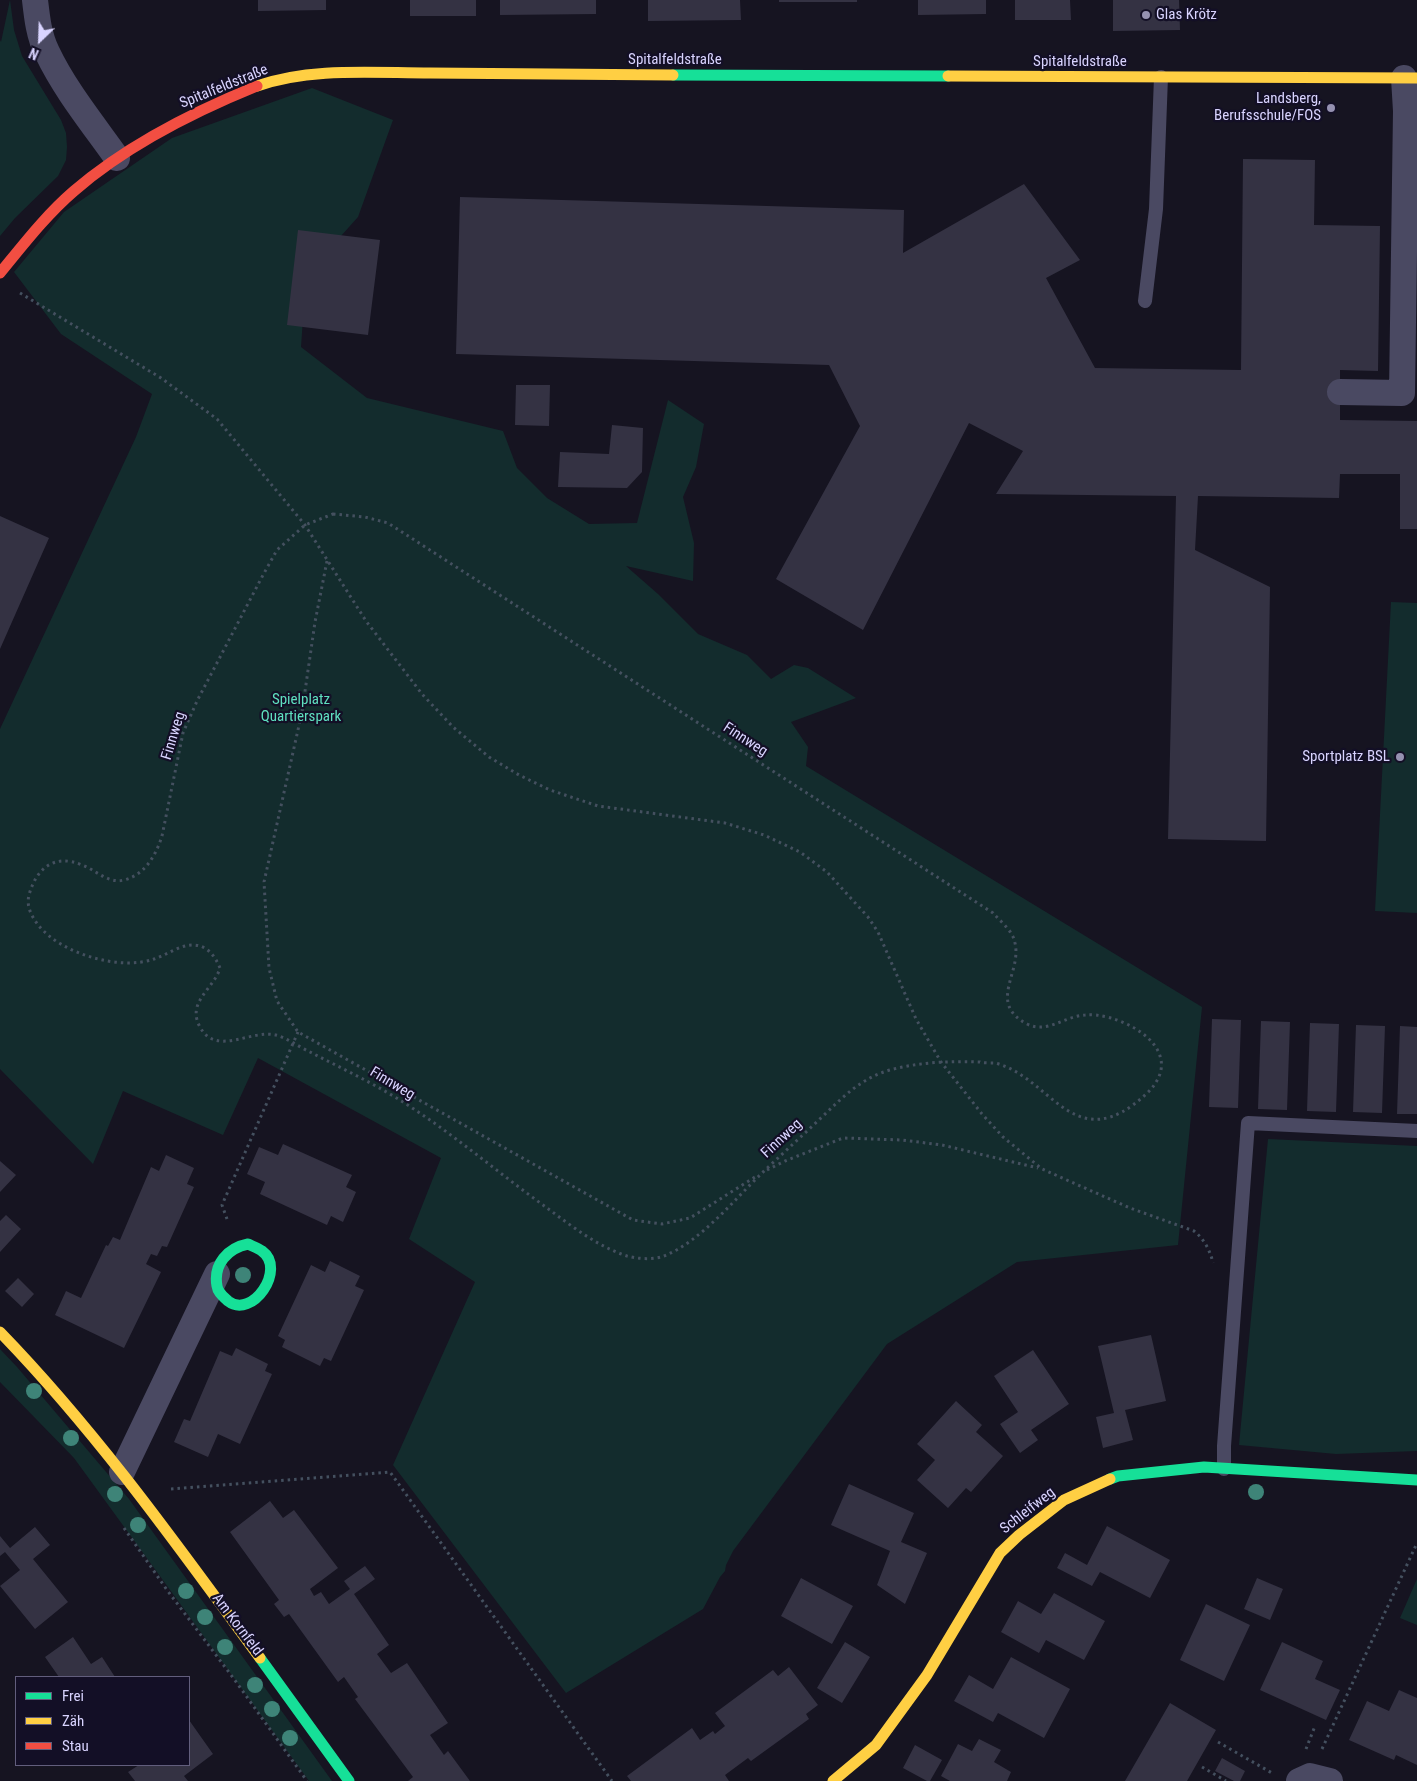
<!DOCTYPE html>
<meta charset="utf-8">
<style>
body{margin:0}
#map{position:relative;width:1417px;height:1781px;overflow:hidden;background:#161421;font-family:"Roboto Condensed",sans-serif}
canvas{display:block}
.legend{position:absolute;left:15px;top:1676px;width:175px;height:90px;box-sizing:border-box;background:#130f26;border:1px solid #625e7d;margin:0;padding:6px 9px;list-style:none;font-size:15px;color:#d9d4ff}
.legend li{display:flex;align-items:center;gap:10px;height:25px}
.legend b{width:25px;border:1px solid #625e7d}
.north{position:absolute;left:15px;top:15px;width:50px;height:50px;-webkit-text-stroke:4px #130f26;paint-order:stroke;rotate:204deg;font-size:14px;font-weight:700;line-height:20px;text-align:center;color:#d9d4ff}
.north::after{content:'';display:block;margin:auto;width:18px;height:22px;background:#d9d4ff;clip-path:polygon(50% 0,100% 100%,50% 72%,0 100%)}
</style>
<div id="map">
<canvas width="1417" height="1781"></canvas>
<ul class="legend">
<li><b style="height:6px;background:#16e098"></b>Frei</li>
<li><b style="height:6px;background:#ffcf43"></b>Zäh</li>
<li><b style="height:6px;background:#f24e42"></b>Stau</li>
</ul>
<div class="north">N</div>
</div>
<script>
const context = document.querySelector('canvas').getContext('2d');
context.lineJoin = 'round';
function paint(path, color) {
  context.fillStyle = color;
  context.fill(path, 'evenodd');
}
function strokePath(path, color, width, dash) {
  context.strokeStyle = color;
  context.lineWidth = width;
  context.lineCap = dash ? 'butt' : 'round';
  context.setLineDash(dash || []);
  context.stroke(path);
}
function drawText(font, color, halo, rows, align = 'center') {
  context.font = font + ' "Roboto Condensed",sans-serif';
  context.lineWidth = 4.5;
  context.setLineDash([]);
  context.textBaseline = 'middle';
  context.strokeStyle = halo;
  context.fillStyle = color;
  for (const [text, x, y, turn = 0] of rows) {
    context.save();
    context.translate(x, y);
    context.rotate((+turn || 0) * Math.PI / 180);
    context.textAlign = isNaN(turn) ? turn : align;
    if (halo) context.strokeText(text, 0, 0);
    context.fillText(text, 0, 0);
    context.restore();
  }
}
paint(new Path2D(`
 M10 0 14 30 22 56 61 120 66 133 67 147 66 160 58 176 15 218 0 236V40L1 42Z
 M312 88 393 120 358 217 306 275 301 347 367 398 503 431 517 468 547 498 589 524 637 523 668 400 704 424 696 467 683 497 694 543 693 581 626 566 658 594 698 634 747 655 771 679 794 665 808 668 856 698 791 722 808 747 806 766 1202 1007 1178 1245 1017 1262 887 1344 733 1551 726 1565 725 1571 720 1577 703 1609 566 1693 393 1465 475 1282 409 1239 441 1158 258 1058 223 1135 123 1091 93 1164 0 1069V729L136 437 152 394 61 334 14 272 64 212 172 138Z
 M1391 602 1417 603V913L1375 911Z
 M1268 1139 1417 1146V1451L1336 1454 1239 1445Z
 M0 1349 17 1367 129 1499 332 1781H309L74 1458 0 1382Z
 M1417 1579V1625L1400 1618Z`), '#132c2d');
paint(new Path2D(`
 M258 0H326V10L258 11Z
 M410 0H476V16H410Z
 M500 0H596V14L500 15Z
 M648 0H740L741 20 648 21Z
 M779 0H857V2H779Z
 M918 0H986V14L918 15Z
 M1015 0H1070L1071 20H1015Z
 M1113 0H1179L1180 30 1113 31Z
 M1243 159 1315 160 1314 225 1380 226 1378 371 1340 370V420L1417 421V529H1400V474H1340L1339 498 1198 496 1195 550 1270 587 1266 841 1168 839 1176 496 996 494 1023 451 969 423 863 630 776 579 860 426 829 365 456 354 460 197 904 210 903 253 1024 184 1080 260 1046 278 1095 368 1241 370Z
 M298 230 380 240 368 335 287 325Z
 M516 385H550L549 426 515 425Z
 M612 425 643 428 642 472 627 488 558 487 560 452 609 454Z
 M0 516 49 538 0 649Z
 M1212 1019 1241 1020 1238 1108 1209 1107Z
 M1261 1021 1290 1022 1287 1110 1258 1109Z
 M1310 1023 1339 1024 1336 1112 1307 1111Z
 M1356 1025 1385 1026 1382 1113 1353 1112Z
 M1400 1026 1417 1027V1114H1397Z
 M283 1144 352 1175 346 1187 356 1192 343 1222 331 1216 327 1225 260 1194 265 1182 247 1174 259 1147 278 1155Z
 M166 1155 194 1168 187 1184 194 1187 167 1247 162 1246 157 1256 151 1254 146 1264 161 1272 124 1348 55 1315 66 1291 81 1298 106 1245 108 1246 113 1237 120 1240 151 1167 159 1171Z
 M0 1161 16 1175 0 1192Z
 M6 1215 21 1229 0 1252V1221Z
 M330 1261 360 1276 355 1286 364 1290 331 1361 324 1358 320 1366 282 1347 285 1340 278 1336 311 1265 325 1272Z
 M18 1278 34 1294 22 1307 5 1291Z
 M1151 1335 1166 1401 1125 1410 1133 1440 1103 1448 1096 1417 1114 1413 1098 1346Z
 M236 1348 268 1364 265 1371 272 1374 240 1444 218 1434 208 1457 174 1442 184 1419 190 1421 220 1351 232 1356Z
 M1033 1350 1069 1404 1031 1430 1038 1440 1020 1453 1000 1424 1018 1412 994 1376Z
 M956 1401 982 1425 976 1432 1003 1456 971 1492 966 1488 948 1508 917 1480 935 1460 917 1444Z
 M849 1484 914 1513 901 1542 927 1553 905 1604 877 1585 890 1551 831 1525Z
 M270 1501 283 1518 294 1510 338 1568 310 1589 314 1596 321 1592 329 1604 350 1589 344 1581 365 1566 375 1579 354 1594 389 1645 377 1654 391 1673 407 1663 448 1723 430 1735 444 1755 448 1751 470 1781H408L413 1777 355 1699 358 1697 344 1677 338 1682 289 1614 284 1617 274 1604 279 1600 230 1532Z
 M1107 1526 1170 1560 1150 1598 1100 1572 1092 1586 1057 1568 1065 1553 1087 1565Z
 M35 1527 50 1545 33 1559 68 1602 35 1629 0 1586 20 1570 5 1552 0 1556V1536L10 1548Z
 M801 1578 853 1606 832 1644 781 1616Z
 M1257 1578 1283 1589 1270 1620 1244 1609Z
 M1054 1593 1105 1621 1084 1660 1046 1640 1039 1653 1001 1632 1018 1601 1041 1614Z
 M1206 1604 1250 1625 1224 1681 1180 1660Z
 M73 1637 91 1664 102 1657 115 1677H59L45 1657Z
 M845 1642 870 1657 842 1703 817 1688Z
 M1282 1642 1323 1661 1315 1679 1340 1690 1326 1720 1260 1690Z
 M1011 1657 1070 1689 1044 1738 998 1713 993 1722 954 1701 969 1675 993 1689Z
 M789 1667 818 1705 806 1714 809 1719 751 1761 748 1758 725 1775 729 1781H631L627 1776 692 1728 700 1740 713 1731 715 1734 725 1726 715 1713 773 1670 778 1676Z
 M1399 1690 1417 1698V1765L1396 1755 1394 1760 1349 1740 1367 1701 1389 1711Z
 M1170 1703 1216 1730 1187 1781H1125Z
 M189 1720 213 1754 184 1776 188 1781H135L128 1772 139 1765H189Z
 M979 1739 1001 1750 994 1762 1011 1772 1007 1781H950L941 1776 958 1744 972 1751Z
 M915 1745 942 1760 930 1781H927L903 1768Z
 M1222 1758 1245 1771 1240 1781H1234L1215 1771Z`), '#343243');
strokePath(new Path2D(`
 M20 293 161 378 217 419 305 525 366 621 422 694 453 727 489 757 519 775 550 790 598 806 725 823 764 835 800 852 827 872 868 917 878 932 916 1019 941 1062 982 1114 1003 1137 1042 1169 1130 1208 1194 1231C1204 1239 1210 1250 1213 1263
 M333 514 365 517 388 523 993 913C1001 922 1013 931 1015 943 1022 973 987 1003 1027 1024 1047 1034 1065 1016 1085 1015 1112 1012 1167 1036 1161 1070 1158 1085 1145 1096 1133 1105 1071 1150 1048 1076 995 1063 993 1063 981 1063 980 1062 950 1061 919 1062 890 1070 861 1078 843 1097 822 1117 802 1136 782 1154 762 1173 733 1201 701 1241 664 1256 653 1260 638 1259 627 1256 596 1246 569 1224 543 1205 496 1171 452 1133 403 1102 373 1083 341 1068 310 1052 299 1047 287 1038 276 1035 251 1029 216 1057 200 1027 186 1002 214 989 220 968 215 956 207 945 193 945 179 945 167 955 154 959 120 971 62 954 39 926 32 917 26 907 29 895 36 869 54 853 82 865 96 870 108 884 124 880 145 875 156 855 162 836L183 733 197 701 263 575 277 550 305 525Z
 M327 561 315 622 302 712 264 882 269 968 277 1001 298 1032 633 1220 662 1224 690 1218 755 1177
 M767 1170 785 1161 843 1138 902 1140 942 1145 1038 1168
 M227 1219 222 1205 298 1032
 M171 1489 390 1472 612 1781
 M124 1528 167 1590 234 1679 307 1781
 M1218 1742 1272 1773
 M1306 1749 1315 1726
 M1322 1749 1417 1543
 M1202 1767 1226 1781`), '#44505f', 3, [2.5, 4]);
strokePath(new Path2D(`
 M1145 301 1156 209 1161 77
 M1224 1469V1446L1248 1123 1417 1131`), '#4a4962', 14);
strokePath(new Path2D(`
 M35 0C37 18 39 36 47 52 65 90 93 124 117 158
 M1340 392 1402 393 1406 111 1404 78
 M122 1472 217 1274
 M1299 1781 1310 1776 1330 1781`), '#4a4962', 26);
strokePath(new Path2D(`
 M673 75 948 76
 M248 1244C252 1246 258 1248 262 1251 287 1269 252 1320 228 1301 223 1296 218 1293 217 1286 213 1264 228 1248 248 1244Z
 M1110 1479 1118 1476 1204 1467 1417 1480
 M260 1658 349 1781`), '#16e098', 11);
strokePath(new Path2D(`
 M948 76 1417 78
 M257 86C310 67 374 73 430 73 511 74 592 74 673 75
 M0 1332C97 1432 178 1546 260 1658
 M833 1781 876 1745 927 1675 1000 1553 1019 1535 1064 1500 1110 1479`), '#ffcf43', 11);
strokePath(new Path2D(`
 M0 273C23 245 46 215 74 191 127 145 193 112 257 86`), '#f24e42', 11);
context.fillStyle = '#3e8478';
for (const [x, y] of [
 [243,1275],
 [34,1391],
 [71,1438],
 [1256,1492],
 [115,1494],
 [138,1525],
 [186,1591],
 [205,1617],
 [225,1647],
 [255,1685],
 [272,1709],
 [290,1738]
]) {
  context.beginPath();
  context.arc(x, y, 8, 0, 2 * Math.PI);
  context.fill();
}
for (const [x, y, r, color] of [
 [1146,15,5,"#9591b1"],
 [1331,108,5,"#9591b1"],
 [1400,757,5,"#9591b1"]
]) {
  const dot = new Path2D();
  dot.arc(x, y, r, 0, 2 * Math.PI);
  context.fillStyle = color;
  context.fill(dot);
  strokePath(dot, '#130f26', 2);
}
drawText('15px', '#d9d4ff', '#130f26', [
 ["Glas Krötz",1156,15,"left"],
 ["Landsberg,",1321,99],
 ["Berufsschule/FOS",1321,116],
 ["Sportplatz BSL",1390,757]
], 'right');
drawText('15px', '#d9d4ff', '#130f26', [
 ["Spitalfeldstraße",675,60],
 ["Spitalfeldstraße",1080,62],
 ["Spitalfeldstraße",224,87,-22],
 ["Finnweg",174,736,-73],
 ["Finnweg",745,740,33],
 ["Finnweg",392,1084,31],
 ["Finnweg",782,1139,-43],
 ["Schleifweg",1028,1511,-38],
 ["Am Kornfeld",237,1625,53]
]);
drawText('15px', '#5fe0c0', '#130f26', [
 ["Spielplatz",301,700],
 ["Quartierspark",301,717]
]);
</script>
